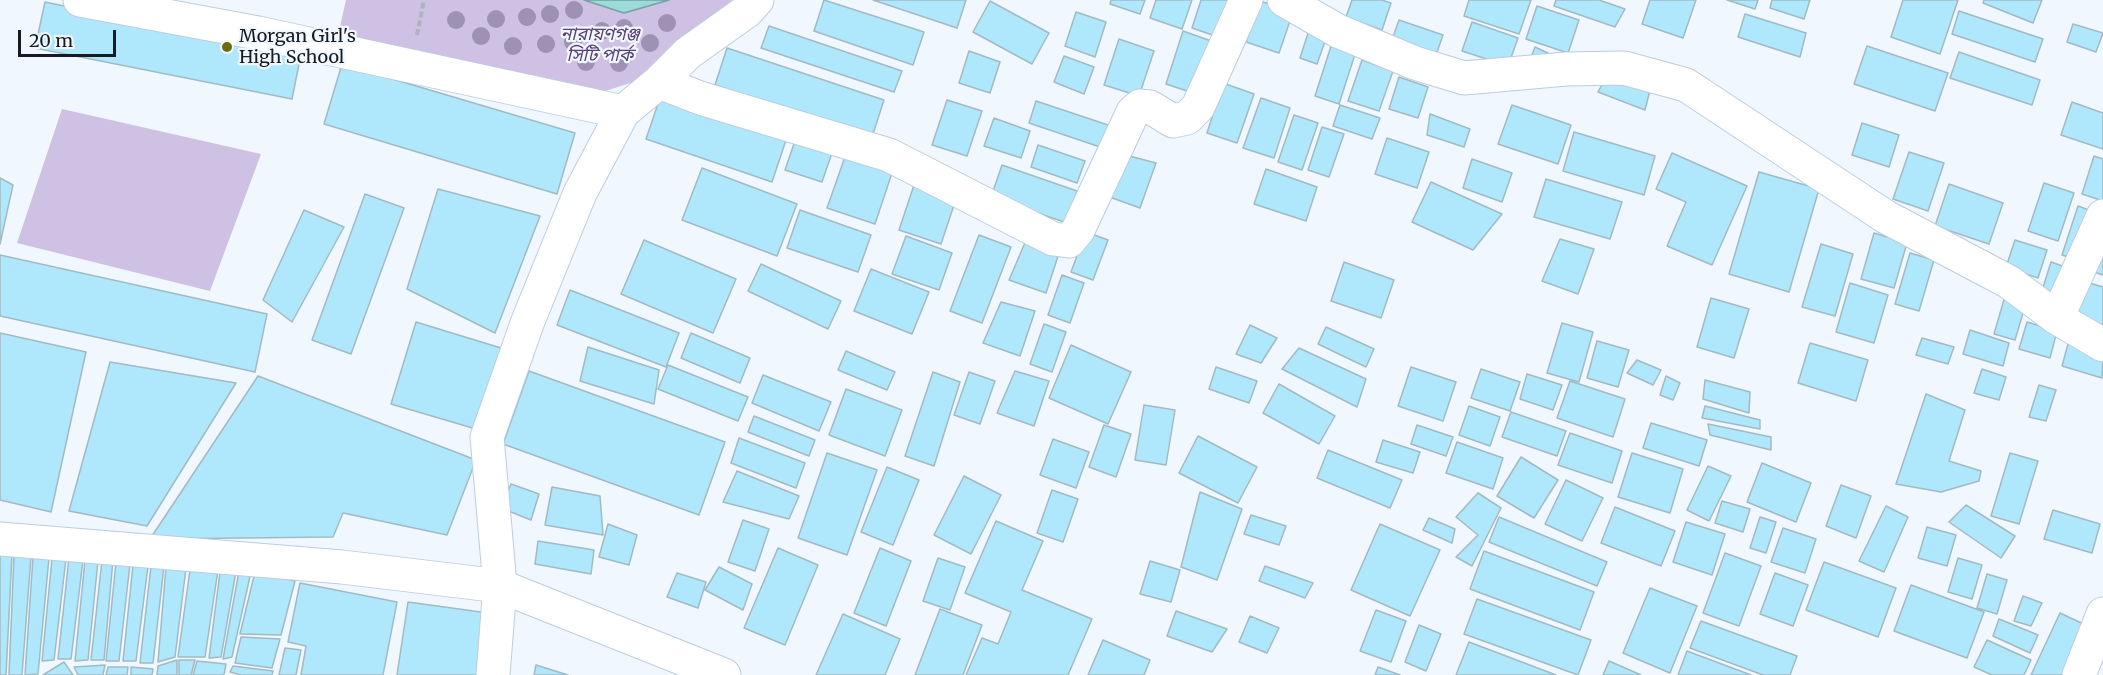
<!DOCTYPE html>
<meta charset="utf-8">
<style>
body{margin:0}
#map{position:relative;width:2103px;height:675px;overflow:hidden;background:#f0f7fe;font-family:Merriweather,serif}
canvas{display:block}
.scale{position:absolute;left:18px;top:30px;width:98px;height:27px;box-sizing:border-box;border:3px solid #151b21;border-top:0;padding-left:8px;font-size:18px;line-height:21px;white-space:nowrap;color:#151b21;-webkit-text-stroke:4px #f0f7fe;paint-order:stroke}
</style>
<div id="map">
<canvas width="2103" height="675"></canvas>
<div class="scale">20 m</div>
</div>
<script>
const context = document.querySelector('canvas').getContext('2d');
context.lineJoin = 'round';
function paint(path, color) {
  context.fillStyle = color;
  context.fill(path, 'evenodd');
}
function strokePath(path, color, width, dash) {
  context.strokeStyle = color;
  context.lineWidth = width;
  context.lineCap = dash ? 'butt' : 'round';
  context.setLineDash(dash || []);
  context.stroke(path);
}
function drawText(font, color, halo, rows, align = 'center') {
  context.font = font + ' Merriweather,"Noto Sans Bengali",serif';
  context.lineWidth = 4.5;
  context.setLineDash([]);
  context.textBaseline = 'middle';
  context.strokeStyle = halo;
  context.fillStyle = color;
  for (const [text, x, y, turn = 0] of rows) {
    context.save();
    context.translate(x, y);
    context.rotate((+turn || 0) * Math.PI / 180);
    context.textAlign = isNaN(turn) ? turn : align;
    if (halo) context.strokeText(text, 0, 0);
    context.fillText(text, 0, 0);
    context.restore();
  }
}
paint(new Path2D(`
 M346 0H732L640 80 602 92 337 40Z
 M62 109 261 154 210 291 17 243Z`), '#cec1e3');
const water = new Path2D(`
 M584 0H669L624 13Z`);
paint(water, '#9cdbd9');
strokePath(water, '#74a1a2', 1.5);
const building = new Path2D(`
 M824 0 924 32 913 65 814 31Z
 M873 0H966L957 28Z
 M1111 0H1145L1140 14 1110 4Z
 M1156 0H1192L1182 29 1150 18Z
 M1201 0H1231L1221 38 1192 28Z
 M1352 0H1382L1391 3 1382 30 1346 17Z
 M1469 0H1531L1519 34 1464 16Z
 M1556 0H1599L1625 9 1615 27 1554 6Z
 M1650 0H1696L1683 38 1642 24Z
 M1727 0H1758L1755 9Z
 M1772 0H1810L1804 19 1770 8Z
 M1903 0H1958L1940 54 1891 37Z
 M1984 0H2042L2033 23 1983 3Z
 M990 1 1049 33 1032 64 973 32Z
 M1260 1 1293 12 1279 53 1246 42Z
 M45 2 301 54 292 99 35 48Z
 M1537 6 1579 20 1568 53 1526 39Z
 M1959 11 2043 39 2035 62 1952 34Z
 M1076 12 1106 22 1095 57 1065 46Z
 M1745 14 1806 33 1800 57 1738 37Z
 M1399 20 1443 35 1436 55 1392 40Z
 M1472 22 1518 38 1508 66 1462 51Z
 M2073 24 2103 33 2096 52 2067 42Z
 M769 26 902 71 894 92 761 48Z
 M1310 27 1328 33 1317 64 1300 58Z
 M1183 31 1214 42 1196 94 1166 84Z
 M1119 39 1154 51 1139 96 1104 85Z
 M1333 40 1357 48 1339 104 1315 96Z
 M1867 46 1948 73 1935 111 1854 84Z
 M1535 47 1554 56 1530 60Z
 M727 48 884 100 872 137 715 85Z
 M969 51 1000 62 990 93 959 83Z
 M1959 52 2040 80 2032 105 1950 78Z
 M1064 56 1094 67 1084 94 1054 82Z
 M1362 60 1393 71 1379 111 1348 101Z
 M342 64 575 133 557 194 324 124Z
 M1399 77 1428 87 1418 118 1389 109Z
 M1606 77 1650 90 1645 110 1598 92Z
 M1223 83 1254 94 1237 143 1207 133Z
 M662 92 788 134 772 182 646 139Z
 M1261 98 1290 108 1274 158 1243 148Z
 M947 100 982 111 967 156 932 145Z
 M1036 101 1111 126 1103 148 1029 123Z
 M2072 102 2103 113V149L2061 135Z
 M1340 105 1380 118 1372 139 1333 126Z
 M1512 105 1571 125 1558 164 1498 144Z
 M1430 114 1470 129 1464 147 1427 135Z
 M1294 115 1318 123 1302 170 1278 162Z
 M994 118 1030 131 1021 158 984 146Z
 M1862 123 1899 135 1889 167 1852 155Z
 M1322 127 1344 134 1329 177 1308 170Z
 M1574 132 1655 156 1644 195 1563 171Z
 M797 135 834 147 822 182 785 170Z
 M1387 138 1429 152 1417 188 1375 174Z
 M1038 145 1085 161 1077 183 1031 167Z
 M1909 152 1944 163 1928 211 1893 199Z
 M1672 153 1747 186 1712 265 1667 246 1686 202 1656 189Z
 M846 154 893 170 875 224 827 208Z
 M1122 154 1156 163 1140 208 1104 195Z
 M2094 156 2103 159V201L2082 194Z
 M1472 159 1512 173 1502 202 1463 188Z
 M1002 165 1077 191 1067 223 991 197Z
 M702 168 797 204 777 256 682 220Z
 M1266 169 1317 187 1306 221 1254 204Z
 M1759 172 1819 189 1789 292 1729 274Z
 M0 178 13 185 0 244Z
 M1546 179 1622 202 1610 239 1534 217Z
 M1431 182 1502 214 1473 250 1412 222Z
 M2044 183 2074 193 2058 241 2028 231Z
 M1949 184 2003 203 1989 244 1935 226Z
 M914 185 956 199 941 244 899 230Z
 M438 189 540 216 495 333 407 289Z
 M365 194 404 208 351 354 312 340Z
 M2078 206 2097 213 2081 261 2062 255Z
 M304 210 344 227 292 322 263 300Z
 M800 210 871 235 858 272 787 248Z
 M1086 232 1108 240 1093 280 1071 272Z
 M1874 233 1907 243 1894 288 1861 279Z
 M979 235 1011 247 982 323 950 311Z
 M906 236 952 253 939 290 892 274Z
 M1027 238 1061 247 1046 293 1009 280Z
 M1560 239 1594 249 1578 294 1542 281Z
 M644 240 736 279 713 333 621 294Z
 M2015 240 2047 250 2038 278 2006 267Z
 M1821 244 1853 254 1835 316 1802 307Z
 M1910 253 1934 260 1919 311 1895 304Z
 M2093 254 2103 258V275L2088 270Z
 M0 255 267 314 255 372 0 316Z
 M1344 262 1394 280 1381 318 1331 301Z
 M2051 262 2071 269 2060 304 2040 297Z
 M761 264 841 301 828 329 748 291Z
 M871 269 929 292 912 334 854 311Z
 M1062 275 1084 283 1070 323 1048 315Z
 M2086 282 2103 287V322L2100 331 2074 323Z
 M1850 283 1888 295 1874 343 1836 332Z
 M570 290 679 333 666 367 557 325Z
 M2005 296 2026 303 2015 340 1994 334Z
 M1711 298 1749 309 1734 358 1697 347Z
 M1001 302 1035 311 1020 356 983 343Z
 M416 322 501 348 476 429 391 404Z
 M2027 322 2057 331 2050 358 2019 349Z
 M1562 323 1593 332 1579 382 1547 373Z
 M1044 324 1066 332 1052 372 1030 364Z
 M1250 325 1277 338 1261 363 1236 354Z
 M1326 327 1374 349 1366 367 1318 344Z
 M1970 330 2009 343 2003 366 1963 354Z
 M0 333 86 352 51 512 0 500Z
 M691 333 750 358 740 383 681 358Z
 M1922 338 1954 347 1948 364 1916 355Z
 M1597 341 1629 350 1618 387 1587 378Z
 M1810 343 1868 360 1856 401 1798 383Z
 M2068 344 2103 355 2102 378 2062 366Z
 M1071 345 1131 372 1108 424 1049 398Z
 M588 347 659 370 654 404 580 381Z
 M1299 348 1366 379 1357 407 1282 369Z
 M846 351 895 372 887 390 838 370Z
 M1637 360 1661 370 1653 385 1627 373Z
 M110 362 236 383 147 526 69 511Z
 M668 365 748 397 738 421 658 389Z
 M1216 367 1257 381 1249 403 1209 389Z
 M1411 367 1456 382 1443 421 1398 406Z
 M1481 369 1520 382 1510 411 1471 398Z
 M1982 369 2006 377 1999 400 1974 393Z
 M529 371 725 442 699 515 503 444Z
 M1015 371 1049 381 1034 426 997 413Z
 M933 372 960 382 934 466 905 456Z
 M969 372 995 381 980 424 954 415Z
 M1527 374 1562 385 1553 410 1520 399Z
 M763 375 831 402 819 431 752 403Z
 M258 376 476 460 447 535 343 513 333 537 150 539Z
 M1666 376 1680 383 1673 400 1660 395Z
 M1705 380 1750 392 1749 413 1703 399Z
 M1570 381 1625 399 1613 437 1557 418Z
 M1279 384 1335 416 1319 444 1263 413Z
 M2039 385 2056 390 2046 421 2029 417Z
 M846 389 902 410 885 456 829 435Z
 M1926 394 1965 410 1949 461 1981 471 1979 481 1941 492 1896 484Z
 M1144 405 1175 410 1166 465 1135 460Z
 M1469 406 1500 417 1490 446 1459 435Z
 M1705 406 1760 420V429L1702 418Z
 M1511 412 1566 431 1557 456 1502 437Z
 M754 416 815 440 809 456 748 432Z
 M1651 423 1707 440 1699 466 1643 448Z
 M1708 424 1771 437V450L1710 435Z
 M1104 425 1131 434 1116 477 1089 467Z
 M1417 425 1453 437 1446 456 1411 444Z
 M1570 433 1622 451 1612 483 1558 465Z
 M1198 436 1257 467 1238 503 1179 473Z
 M739 438 805 463 796 488 731 463Z
 M1053 439 1089 452 1076 488 1040 475Z
 M1383 440 1420 452 1413 473 1376 462Z
 M1457 442 1503 458 1493 489 1446 473Z
 M1328 450 1402 480 1390 508 1317 478Z
 M827 453 877 470 847 555 798 538Z
 M1632 453 1683 469 1670 513 1618 497Z
 M2010 453 2038 461 2019 524 1991 516Z
 M1521 457 1558 480 1534 518 1497 496Z
 M1762 463 1811 483 1796 522 1747 502Z
 M1708 466 1731 476 1709 521 1687 510Z
 M887 467 919 480 893 545 861 532Z
 M737 471 799 496 789 519 723 502Z
 M964 476 1001 495 971 554 934 535Z
 M1566 480 1603 498 1582 541 1545 524Z
 M511 484 539 494 531 520 501 508Z
 M1841 485 1871 496 1856 538 1826 526Z
 M552 487 600 496 603 535 545 525Z
 M1052 490 1078 499 1063 542 1037 533Z
 M1200 492 1242 509 1217 580 1181 567Z
 M1478 493 1501 508 1472 566 1456 557 1478 535 1456 517Z
 M1722 501 1750 509 1743 532 1715 523Z
 M1966 505 2015 536 2001 558 1949 522Z
 M1886 506 1908 517 1884 572 1859 561Z
 M1615 507 1675 531 1661 566 1601 543Z
 M2053 510 2100 524 2092 553 2044 539Z
 M1251 515 1286 526 1279 545 1244 534Z
 M1499 517 1607 562 1597 586 1489 542Z
 M1760 517 1776 522 1766 553 1750 548Z
 M1429 518 1455 529 1452 543 1423 530Z
 M743 520 769 529 755 571 728 562Z
 M996 521 1043 541 1022 590 1092 619 1068 675H966L982 638 998 644 1011 612 965 593Z
 M1686 522 1725 534 1712 575 1673 562Z
 M608 524 637 535 629 565 599 557Z
 M1380 524 1440 550 1410 616 1351 590Z
 M1927 527 1956 535 1947 566 1918 558Z
 M1783 528 1816 539 1805 573 1771 562Z
 M538 541 594 550 591 574 535 564Z
 M778 548 818 565 785 645 744 628Z
 M880 548 911 561 886 626 854 613Z
 M1484 551 1594 592 1580 630 1470 589Z
 M0 552 12 554 6 675H0Z
 M1725 553 1761 566 1739 626 1703 613Z
 M14 555 31 556 22 675H9Z
 M33 557 49 558 38 674 25 675Z
 M69 558 83 560 71 659H58Z
 M938 558 965 567 950 610 923 601Z
 M1958 558 1982 565 1972 599 1948 592Z
 M52 559H66L54 660 42 661Z
 M85 560 98 561 88 660 75 661Z
 M102 560H113L104 660H91Z
 M1150 561 1180 570 1171 602 1140 594Z
 M116 562 130 564 119 661H106Z
 M1824 562 1896 588 1878 637 1806 610Z
 M133 565 148 566 136 661H123Z
 M151 566H164L153 663H140Z
 M1265 566 1313 583 1305 598 1259 581Z
 M166 567 186 568 175 657 158 662Z
 M719 567 752 584 743 610 705 590Z
 M190 570H218L205 657H178Z
 M236 571 221 657 209 658 220 572Z
 M239 571 251 572 232 657 223 659Z
 M255 572 295 581 281 635 240 634Z
 M677 573 706 582 698 608 667 597Z
 M1775 573 1808 585 1793 626 1760 614Z
 M1987 574 2007 580 1997 614 1977 608Z
 M300 583 397 602 383 675H301L306 646 288 642Z
 M1911 585 1984 612 1967 658 1894 631Z
 M1650 588 1697 606 1670 673 1623 653Z
 M2023 596 2042 603 2031 626 2014 621Z
 M1477 599 1591 640 1578 675 1464 634Z
 M408 602 488 613 480 675H397Z
 M940 609 982 625 963 675H915Z
 M1376 610 1406 621 1391 662 1360 651Z
 M1176 611 1227 629 1212 652 1167 636Z
 M2060 613 2092 628 2069 675H2031Z
 M843 614 900 639 885 675H816Z
 M1250 616 1279 628 1267 653 1239 642Z
 M1999 619 2038 635 2030 653 1993 636Z
 M1701 621 1797 656 1790 675H1763L1690 648Z
 M1419 625 1441 634 1426 671 1405 662Z
 M241 637 280 639 272 668 235 663Z
 M1103 640 1150 660 1144 675H1088Z
 M1987 640 2031 660 2024 675H1992L1974 667Z
 M1469 642 1556 675H1456Z
 M285 648 301 650 296 675H279Z
 M1687 651 1751 675H1678Z
 M177 660V675H157L158 666Z
 M179 660H195L191 675H179Z
 M197 661 226 664 224 675H193Z
 M1609 661 1641 675H1603Z
 M64 662 73 675H43Z
 M105 665 103 675H78L74 667Z
 M536 665 568 675H534Z
 M233 666 273 671 272 675H241L230 672Z
 M108 667H128L127 675H106Z
 M131 667 153 669 152 675H131Z
 M1378 667 1400 675H1375Z`);
paint(building, '#afe8fc');
strokePath(building, '#a1bac3', 1.5);
const street = new Path2D(`
 M80 0 258 33 623 112
 M1284 0 1338 31 1415 63 1464 78 1566 69 1624 68 1686 85 1886 217 2009 282 2057 318 2103 345
 M659 82 700 98 889 155 1053 239 1069 241 1078 230 1133 112 1140 106 1150 107 1173 121 1187 118 1198 107 1246 0
 M2057 318 2103 216
 M0 539 342 567 500 586 724 675
 M493 675 500 586 487 437 528 321 580 193 623 112 659 82 688 53 747 11 757 0
 M2079 675 2103 614`);
strokePath(street, '#bccdde', 35);
strokePath(new Path2D(`
 M417 35 424 0`), '#aeb4bb', 4, [6, 3]);
strokePath(street, '#fff', 33);
context.fillStyle = '#9d92b4';
for (const [x, y] of [
 [574,10],
 [550,14],
 [527,17],
 [496,19],
 [456,20],
 [667,23],
 [624,28],
 [602,31],
 [481,36],
 [573,42],
 [650,43],
 [546,44],
 [513,46],
 [586,62],
 [619,63]
]) {
  context.beginPath();
  context.arc(x, y, 9, 0, 2 * Math.PI);
  context.fill();
}
for (const [x, y, r, color] of [
 [227,47,6,"#6a6d0f"]
]) {
  const dot = new Path2D();
  dot.arc(x, y, r, 0, 2 * Math.PI);
  context.fillStyle = color;
  context.fill(dot);
  strokePath(dot, '#f0f7fe', 2);
}
drawText('italic 18px', '#594078', '#f0f7fe', [
 ["নারায়ণগঞ্জ",600,35],
 ["সিটি পার্ক",600,56]
]);
drawText('18px', '#151b21', '#f0f7fe', [
 ["Morgan Girl's",239,37],
 ["High School",239,58]
], 'left');
</script>
